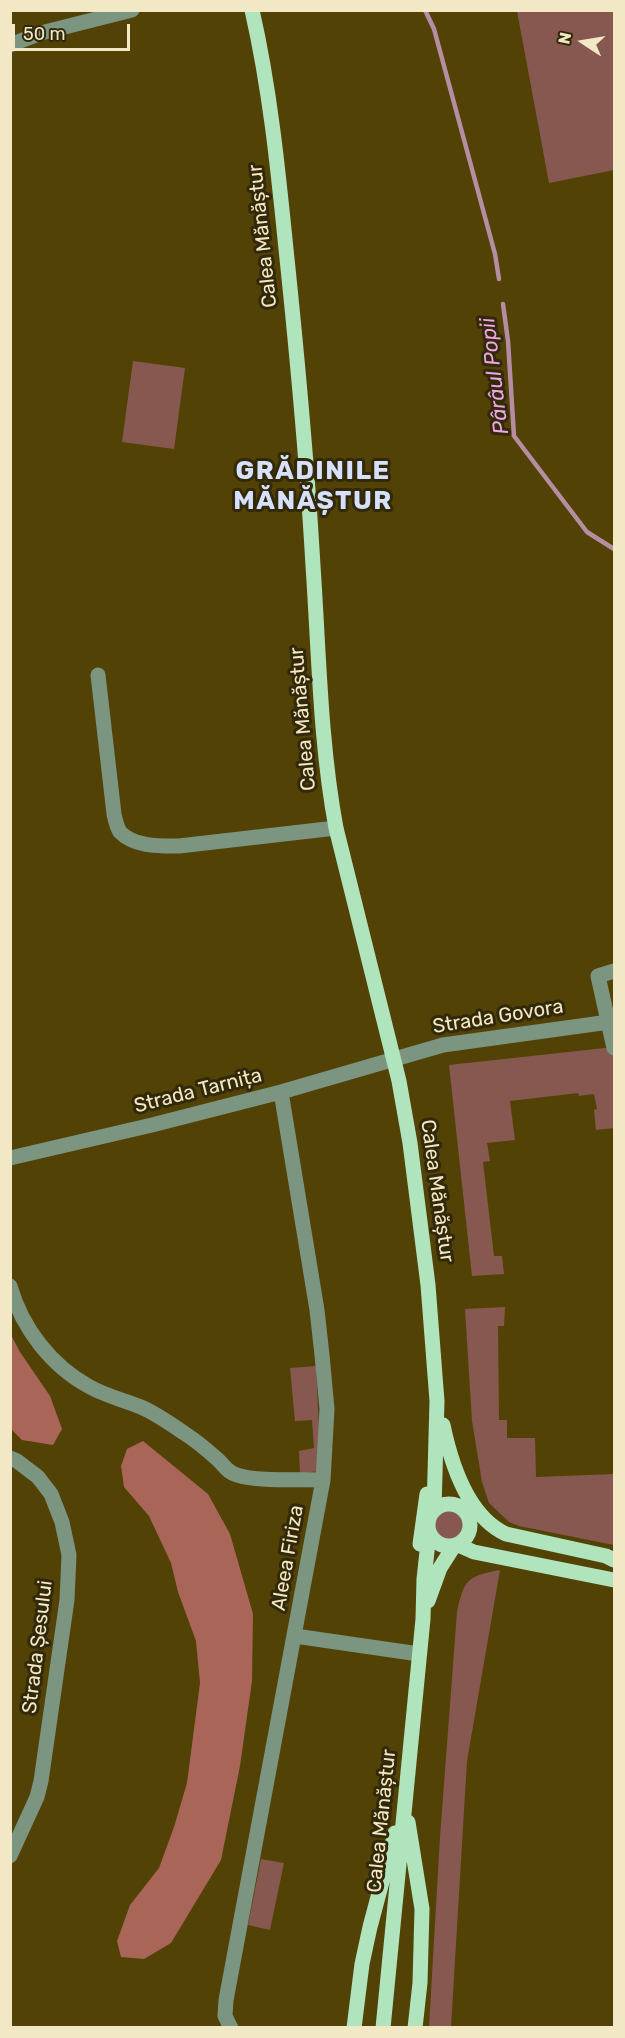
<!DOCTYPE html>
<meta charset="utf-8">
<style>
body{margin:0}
#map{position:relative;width:625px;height:2038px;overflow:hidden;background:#524206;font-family:Rubik,sans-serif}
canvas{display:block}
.frame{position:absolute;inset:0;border:12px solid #f3e8c5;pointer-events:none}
.north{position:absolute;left:553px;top:12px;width:60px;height:60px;-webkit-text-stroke:4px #32290b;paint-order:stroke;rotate:282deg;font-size:16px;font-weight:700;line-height:24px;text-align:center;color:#f3e8c5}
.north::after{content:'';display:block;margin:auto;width:21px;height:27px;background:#f3e8c5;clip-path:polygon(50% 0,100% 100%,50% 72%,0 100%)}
.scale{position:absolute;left:12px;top:24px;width:118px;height:27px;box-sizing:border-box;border:3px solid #f3e8c5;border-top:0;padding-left:8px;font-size:18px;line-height:21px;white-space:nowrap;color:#f3e8c5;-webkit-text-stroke:4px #32290b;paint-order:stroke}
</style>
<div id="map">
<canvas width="625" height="2038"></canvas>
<div class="frame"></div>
<div class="north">N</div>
<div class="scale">50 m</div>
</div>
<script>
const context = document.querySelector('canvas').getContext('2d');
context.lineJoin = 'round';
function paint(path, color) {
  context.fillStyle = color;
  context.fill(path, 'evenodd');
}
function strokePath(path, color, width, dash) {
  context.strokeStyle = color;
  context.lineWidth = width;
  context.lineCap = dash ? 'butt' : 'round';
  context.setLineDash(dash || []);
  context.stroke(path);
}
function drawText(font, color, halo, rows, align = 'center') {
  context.font = font + ' Rubik,sans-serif';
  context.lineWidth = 6;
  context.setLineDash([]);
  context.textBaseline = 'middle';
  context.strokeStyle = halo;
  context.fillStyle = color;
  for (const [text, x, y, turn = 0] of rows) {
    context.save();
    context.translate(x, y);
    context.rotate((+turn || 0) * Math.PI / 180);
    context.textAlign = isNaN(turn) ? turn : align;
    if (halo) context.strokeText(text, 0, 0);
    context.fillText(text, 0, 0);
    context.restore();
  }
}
paint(new Path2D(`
 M517 11H614V170L549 183Z
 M133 361 185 368 174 449 122 442Z
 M614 1047V1128L596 1130 594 1110 597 1109 594 1094 579 1096 578 1093 510 1101 515 1140 487 1143 490 1161 483 1162 494 1256H502L504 1274 472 1276 449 1065Z
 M505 1307 504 1326H498L499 1420H507V1438H535L536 1477 614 1474V1545L519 1526 509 1522 489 1503 482 1482 472 1421 465 1309Z
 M316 1366 321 1471 300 1473 299 1451 314 1448 312 1420 295 1421 290 1368Z
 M431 1525a18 18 0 1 1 36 0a18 18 0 1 1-36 0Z
 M500 1570 467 1761 451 2027H429L440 1837 457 1612C464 1580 467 1576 500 1570Z
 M261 1859 284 1863 270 1930 248 1925Z`), '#87584f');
paint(new Path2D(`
 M11 1335 20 1352 50 1396 62 1429 53 1445 22 1440 11 1429Z
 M143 1441 208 1494 230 1534 253 1614 252 1681 240 1766 221 1860 171 1943 144 1959 121 1957 117 1941 130 1905 159 1868 174 1827 187 1783 200 1683 196 1641 178 1592 171 1563 149 1516 124 1487 121 1466 127 1449Z`), '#a96558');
strokePath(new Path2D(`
 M425 10 434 29 495 254 499 279
 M503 304 508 341 514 436 587 532 614 549`), '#b58ea3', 4.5);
strokePath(new Path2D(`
 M10 45 41 33 132 10
 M98 675 114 814C115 819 117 827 120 832 134 847 160 846 179 846L336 828
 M614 971 598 976 614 1048
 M10 1158 152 1125 281 1092 443 1045 609 1022
 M10 1286C22 1328 51 1366 90 1387 106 1396 124 1400 141 1407 155 1413 171 1424 184 1433 195 1440 206 1449 216 1458 224 1464 226 1472 237 1475 257 1482 300 1479 323 1480
 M10 1458 17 1461 38 1477 51 1494 62 1522 69 1555 67 1600 41 1781 37 1797 10 1856
 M295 1636 419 1654
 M231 2028 225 2016 226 2000 323 1480 327 1409 322 1355 317 1310 281 1092`), '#7b9581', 15);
strokePath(new Path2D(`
 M252 10C270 89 278 169 286 249 297 354 307 460 313 566 319 653 320 742 336 828L399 1081 410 1143 428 1285 437 1401 434 1510
 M443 1425C451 1463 467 1516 506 1534L606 1556 614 1560
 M428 1525a21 21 0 1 1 42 0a21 21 0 1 1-42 0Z
 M420 1544 427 1494
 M458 1545 474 1552 614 1580
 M428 1601 440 1568 454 1546
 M408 1822 422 1909 420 1983 415 2028
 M354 2028 362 1964 370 1927 395 1833
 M383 2028 423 1619 424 1579 429 1533`), '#b0e4bc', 15);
drawText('20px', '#f3e8c5', '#32290b', [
 ["Calea Mănăștur",263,236,-96],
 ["Calea Mănăștur",303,719,-95],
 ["Strada Govora",498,1017,-9],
 ["Strada Tarnița",198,1091,-14],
 ["Calea Mănăștur",437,1191,82],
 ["Aleea Firiza",288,1558,-80],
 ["Strada Șesului",38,1647,-83],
 ["Calea Mănăștur",382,1821,-84]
]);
drawText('italic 21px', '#f0a5e5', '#32290b', [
 ["Pârâul Popii",495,376,-97]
]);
context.letterSpacing = '1.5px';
drawText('bold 26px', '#d7e0fc', '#32290b', [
 ["GRĂDINILE",313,471],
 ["MĂNĂȘTUR",313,501]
]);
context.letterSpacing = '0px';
</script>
